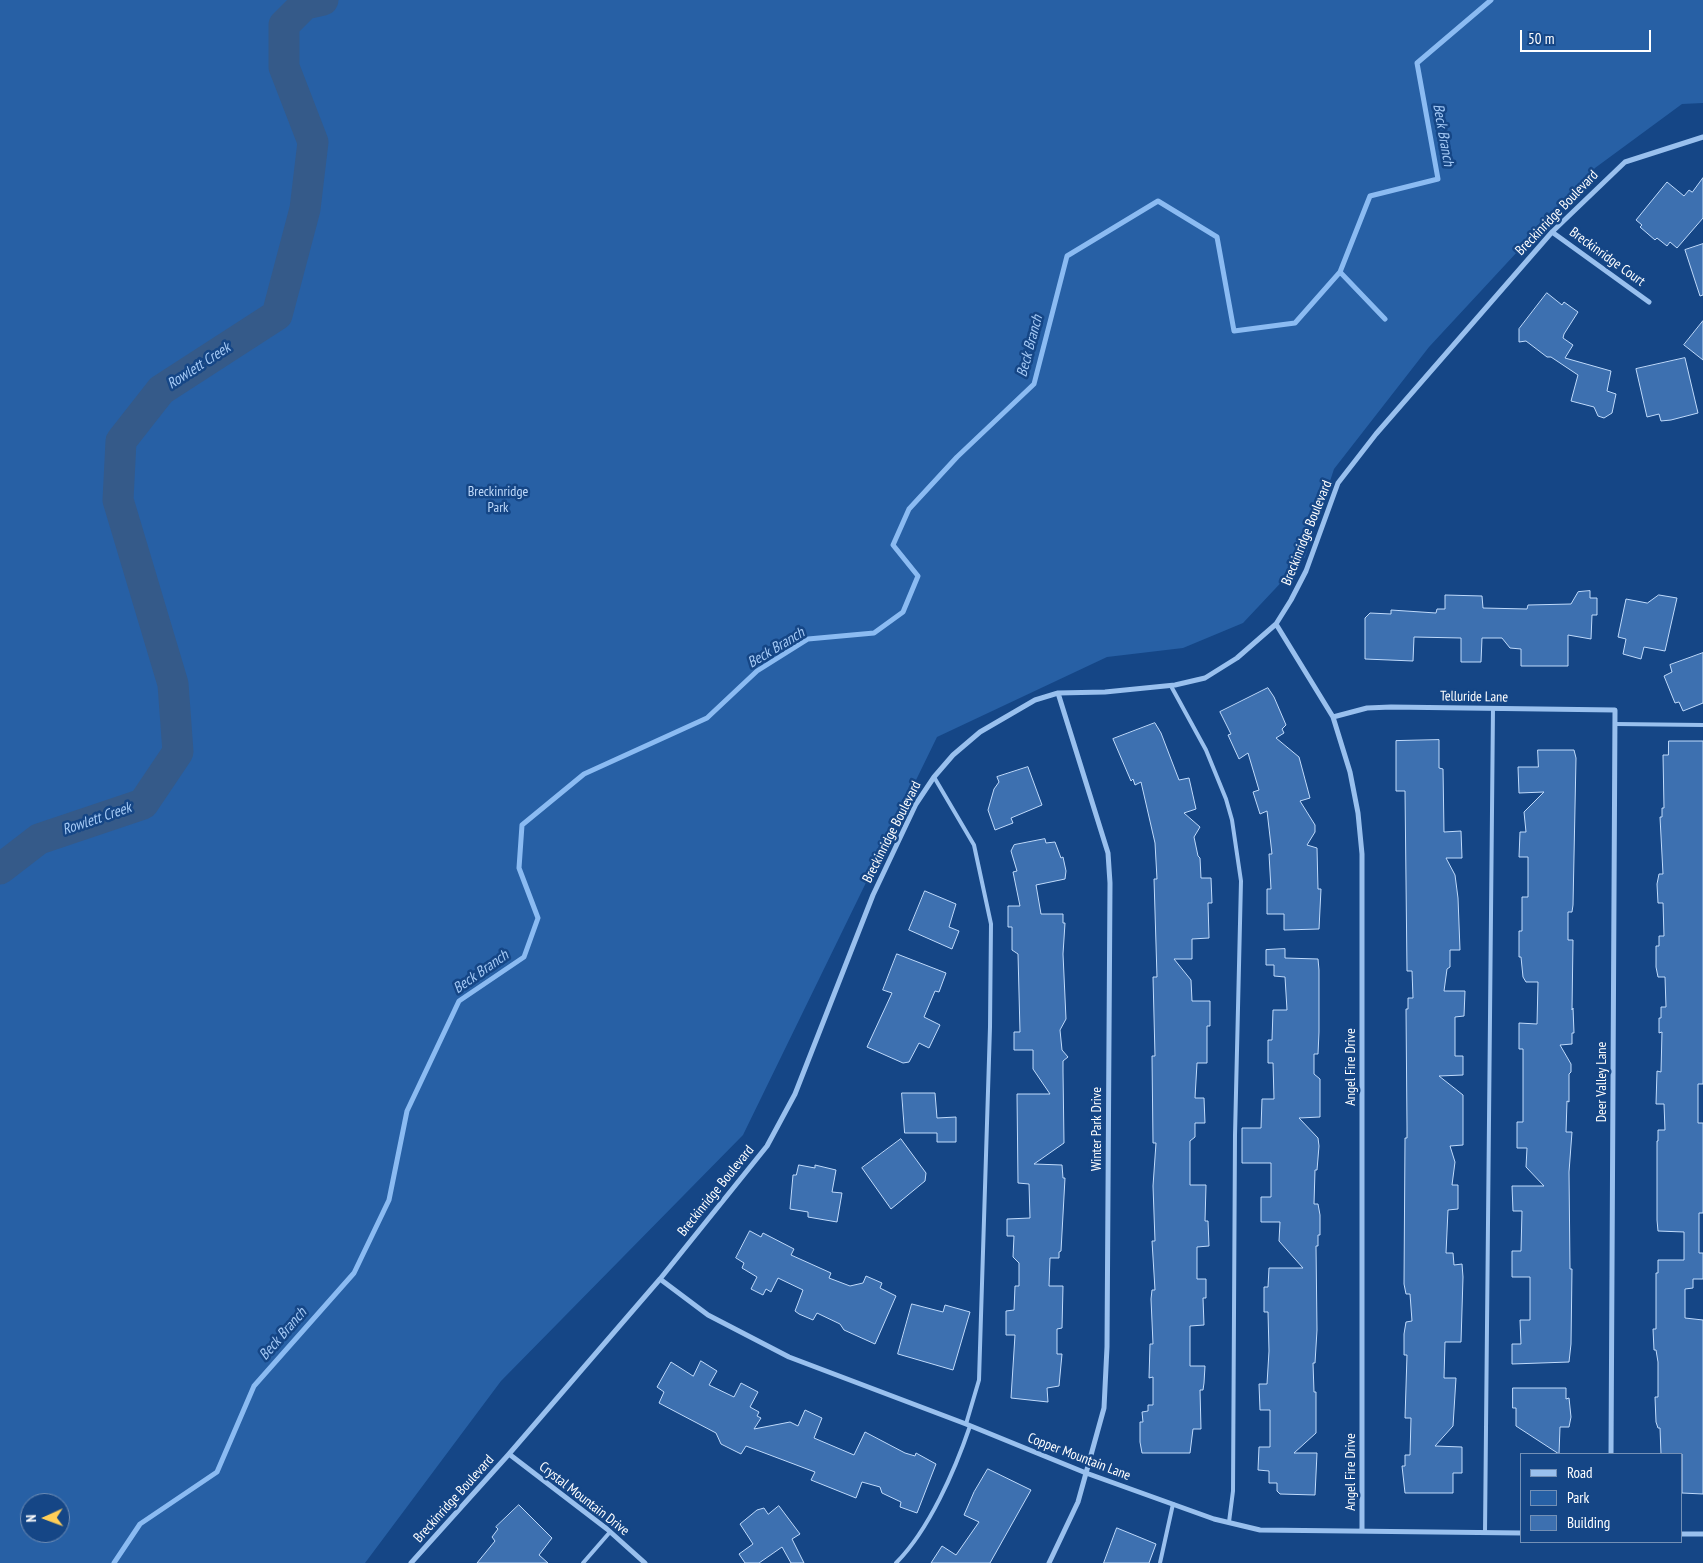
<!DOCTYPE html>
<style>
body{margin:0}
#map{position:relative;width:1703px;height:1563px;overflow:hidden;background:#154686;font-family:"PT Sans Narrow",sans-serif}
canvas{display:block}
.legend{position:absolute;left:1520px;top:1453px;width:162px;height:90px;box-sizing:border-box;background:#154686;border:1px solid #7390b6;margin:0;padding:6px 9px;list-style:none;font-size:15px;color:#fff}
.legend li{display:flex;align-items:center;gap:10px;height:25px}
.legend b{width:25px;border:1px solid #7390b6}
.north{position:absolute;left:20px;top:1493px;width:50px;height:50px;box-sizing:border-box;background:#154686;border:1px solid #7390b6;border-radius:50%;rotate:268deg;font-size:14px;font-weight:700;line-height:20px;text-align:center;color:#fff}
.north::after{content:'';display:block;margin:auto;width:18px;height:22px;background:#ffce57;clip-path:polygon(50% 0,100% 100%,50% 72%,0 100%)}
.scale{position:absolute;left:1520px;top:30px;width:131px;height:22px;box-sizing:border-box;border:2px solid #fff;border-top:0;padding-left:6px;font-size:15px;line-height:18px;white-space:nowrap;color:#fff;-webkit-text-stroke:4px #154686;paint-order:stroke}
</style>
<div id="map">
<canvas width="1703" height="1563"></canvas>
<ul class="legend">
<li><b style="height:6px;background:#99c0ee"></b>Road</li>
<li><b style="height:14px;background:#2760a5"></b>Park</li>
<li><b style="height:14px;background:#3d70b0"></b>Building</li>
</ul>
<div class="north">N</div>
<div class="scale">50 m</div>
</div>
<script>
const context = document.querySelector('canvas').getContext('2d');
context.lineJoin = 'round';
function paint(path, color) {
  context.fillStyle = color;
  context.fill(path, 'evenodd');
}
function strokePath(path, color, width, dash) {
  context.strokeStyle = color;
  context.lineWidth = width;
  context.lineCap = dash ? 'butt' : 'round';
  context.setLineDash(dash || []);
  context.stroke(path);
}
function drawText(font, color, halo, rows, align = 'center') {
  context.font = font + ' "PT Sans Narrow",sans-serif';
  context.lineWidth = 5;
  context.setLineDash([]);
  context.textBaseline = 'middle';
  context.strokeStyle = halo;
  context.fillStyle = color;
  for (const [text, x, y, turn = 0] of rows) {
    context.save();
    context.translate(x, y);
    context.rotate((+turn || 0) * Math.PI / 180);
    context.textAlign = isNaN(turn) ? turn : align;
    if (halo) context.strokeText(text, 0, 0);
    context.fillText(text, 0, 0);
    context.restore();
  }
}
paint(new Path2D(`
 M0 0H1703V103L1682 104 1595 168 1429 347 1334 469 1305 557 1243 623 1183 648 1107 657 937 737 743 1135 501 1381 365 1563H0ZM30 1503H60V1533H30Z`), '#2760a5');
strokePath(new Path2D(`
 M1340 272 1385 319
 M114 1563 140 1524 217 1472 254 1386 354 1273 389 1200 407 1111 459 1001 524 957 538 918 519 868 522 825 584 774 707 718 757 671 808 639 874 633 903 612 918 576 893 545 909 509 957 457 1034 384 1067 256 1158 201 1217 237 1234 331 1295 323 1340 272 1370 196 1438 179 1417 63 1491 0`), '#8bbbf2', 5);
strokePath(new Path2D(`
 M0 869 39 839 143 804 178 752 173 684 118 500 121 441 161 390 277 315 305 209 313 142 284 67V25L305 4 323 0`), '#355a89', 31);
const building = new Path2D(`
 M1703 178V218L1677 248 1670 242 1667 246 1657 238 1655 240 1640 227 1642 225 1636 220 1667 182 1684 196 1689 190 1692 192Z
 M1703 244V295L1700 296 1685 250Z
 M1547 293 1562 305 1564 302 1578 312 1564 334 1563 338 1573 345 1565 358 1611 371 1607 391 1616 394 1612 413 1604 418 1598 416 1594 407 1571 401 1578 375 1551 357H1547L1526 341 1519 342V329Z
 M1703 321V360L1684 345Z
 M1685 358 1698 413 1671 420 1661 421 1659 414 1647 417 1636 369Z
 M1590 591V598H1597V615H1592L1591 639 1568 635V666H1521V649L1510 648 1502 638H1482L1481 662H1461V638L1414 637 1413 661 1365 659V618L1370 613 1391 614V610L1436 613 1437 609H1445V595L1482 596 1483 608 1527 609 1528 605 1571 604 1578 592Z
 M1659 595 1677 598 1665 651 1644 647 1641 659 1623 654 1626 639 1618 637 1626 599 1647 603Z
 M1703 653V703L1683 711 1679 702 1675 703 1664 676 1672 672 1670 665Z
 M1268 688 1274 697 1286 725 1282 729 1284 733 1276 738 1299 757 1310 798 1300 801 1315 825V832L1307 845 1317 848 1318 889H1321L1319 929 1284 930V914H1267V889H1271L1269 854H1272L1267 811 1260 814 1253 792 1259 790 1248 753 1239 759 1228 735 1231 734 1220 712Z
 M1155 723 1161 733 1179 780 1189 778 1196 809 1184 813 1200 827 1194 837 1198 856 1200 858 1201 878H1211L1212 903H1208L1209 938 1192 939V959H1174L1191 980 1192 1001H1210V1026H1207V1063H1197L1195 1098H1204L1205 1123H1195V1137L1190 1141V1185H1206L1205 1221H1208L1209 1246 1197 1247V1279H1206V1298H1203L1204 1325 1190 1326V1366H1205L1204 1383 1203 1390H1200L1201 1429H1193L1190 1453H1142L1140 1442V1422H1143L1142 1412 1148 1411V1405H1153V1377L1149 1378 1150 1344H1153L1151 1299 1152 1290H1155L1152 1241H1155L1153 1186 1156 1143H1153L1152 1056H1155L1153 977H1157L1154 879H1157L1155 843 1141 782 1135 785 1133 779 1131 781 1113 739Z
 M1439 740V768L1443 769 1444 832 1461 831 1462 858H1446L1455 875 1458 898 1460 950H1450V967L1447 969 1444 991H1465L1464 1016 1455 1017V1056H1463V1075L1439 1076 1463 1095V1145L1450 1146 1455 1162 1452 1185H1458V1209L1448 1210 1446 1253H1453L1454 1265 1462 1264 1463 1277 1461 1342H1445L1444 1378H1456L1453 1426 1435 1446 1462 1447V1473H1453V1493H1405L1402 1466H1405V1455H1410L1411 1418H1405L1407 1355H1404V1334L1406 1322 1412 1321 1410 1294H1406L1404 1284 1405 1138H1407V1127L1406 1009H1408V998H1413L1412 971H1407L1405 791H1396V741Z
 M1669 741H1703V1084H1698V1123H1703V1213H1699V1253H1703V1279H1693V1288L1685 1289V1318L1703 1320V1494L1682 1493V1454H1661L1660 1428H1658L1656 1422 1655 1397H1658V1362L1656 1350H1654L1653 1329H1656V1273H1658V1260H1684V1232L1658 1231 1657 1220V1141H1658V1130H1665L1664 1104H1656L1657 1071 1661 1072 1662 1032 1659 1033V1018H1661V1007H1666L1665 977H1658L1656 967V946H1659V936H1664L1663 903H1658L1657 884 1659 874H1663L1660 817H1662V808H1664L1663 755H1668Z
 M1538 750H1574L1576 758 1573 905 1572 912H1568V940H1573L1572 1010 1573 1008 1574 1033H1572V1044L1560 1045 1571 1064V1072L1569 1074V1102L1567 1101 1566 1132H1572L1569 1172 1570 1269H1572L1571 1344 1569 1362 1512 1364V1344H1521L1520 1320H1530V1277H1512V1251H1521L1522 1211H1513L1512 1186H1544L1526 1167 1527 1148H1517V1122H1523V1049H1519V1023L1537 1024 1538 982H1526L1523 977 1521 957H1519V931H1522V897H1528V857H1519L1520 832H1526L1524 812 1544 792 1519 793 1518 767H1538Z
 M1028 767 1042 805 1011 818 1013 823 995 830 988 810 994 789 999 782 997 777Z
 M1045 839 1046 843 1055 842 1061 858 1063 857 1066 871 1065 879 1036 885 1041 914H1063V923H1065L1063 954 1066 1019 1060 1030 1062 1050 1068 1057 1063 1061V1072L1064 1143 1034 1164 1062 1165 1063 1178H1065L1061 1251 1059 1252V1258H1050L1049 1286H1063L1062 1328 1057 1329V1354H1062L1059 1386 1047 1388 1048 1402 1011 1398 1015 1335H1006V1311L1014 1310 1015 1286H1019V1263L1013 1257 1014 1236H1007V1219L1030 1218 1029 1184 1018 1183 1017 1094H1050L1033 1069V1050H1014V1032H1020L1018 954 1012 950V927H1008V906H1020L1013 872 1017 871 1011 851 1014 845Z
 M925 891 956 904 949 927 959 931 952 949 909 930Z
 M1285 949V958L1318 959 1319 970V1032L1318 1054H1314V1074L1320 1079V1117L1299 1118 1318 1138 1319 1146 1317 1170H1315L1314 1204H1318L1320 1215V1235H1318V1246H1316L1317 1330 1315 1363H1313L1314 1392H1316V1433L1294 1453H1317L1315 1495 1280 1494 1277 1491V1483H1269V1471L1258 1470 1259 1447H1270V1410H1260L1259 1384H1267L1269 1351 1268 1312H1264V1287H1268L1269 1268H1303L1279 1241 1280 1222H1261V1197H1271V1163H1242V1128H1261L1262 1099H1274L1273 1063H1268V1040H1272L1273 1010H1287L1285 977 1274 976V965H1266V950Z
 M897 954 946 973 939 992 935 991 924 1017 940 1025 929 1048 919 1043 909 1062 903 1063 867 1047 892 993 883 990Z
 M902 1093H935L937 1118 956 1117V1142H937V1133H905Z
 M901 1139 926 1173 925 1181 891 1209 862 1168Z
 M799 1165 815 1168V1165L836 1170 832 1192 842 1193 837 1222 808 1217V1212L790 1209 793 1175H796Z
 M750 1231 761 1237 763 1233 794 1249 791 1255 831 1273 829 1278 850 1286 863 1283 866 1276 882 1283 880 1288 896 1296 875 1344 844 1330 840 1324 817 1313 813 1320 799 1314 795 1311 803 1290 778 1278 771 1292 766 1289 763 1295 751 1289 757 1277 742 1268 744 1263 736 1258Z
 M912 1304 943 1312 945 1305 970 1312 953 1370 898 1354Z
 M701 1361 717 1371 709 1385 734 1397 741 1383 758 1392 750 1407 759 1412 757 1416 761 1418 754 1429 790 1422 798 1426 805 1410 822 1418 814 1438 854 1455 865 1432 905 1453 915 1456 916 1453 936 1464 917 1513 900 1507 901 1502 882 1493 880 1487 862 1482 856 1498 811 1480 815 1472 746 1446 741 1454 721 1444 716 1433 659 1403 664 1392 657 1387 671 1362 693 1376Z
 M1513 1388H1566V1399L1569 1398 1571 1417 1569 1427H1560L1559 1454 1516 1426V1408H1513Z
 M988 1469 1031 1490 990 1563H931L942 1546 956 1555 979 1522 964 1515 974 1492Z
 M519 1505 552 1538 539 1555 548 1563H477L495 1541 492 1537 498 1529 496 1527Z
 M779 1506 800 1534 792 1539 804 1563H791L782 1547 759 1563H745L739 1554 753 1544 740 1524 757 1510 764 1508 768 1514Z
 M1117 1528 1156 1544 1149 1563H1104Z`);
paint(building, '#3d70b0');
strokePath(building, '#bfdafb', 1);
strokePath(new Path2D(`
 M1171 686 1206 750 1226 799 1232 820 1241 881 1235 1135 1233 1491 1229 1522
 M1615 724 1703 725
 M934 777 974 845 991 924 990 1027 979 1380 966 1424
 M1485 1532 1493 708
 M583 1563 610 1532
 M896 1563C929 1530 955 1470 970 1426
 M1160 1563 1173 1504`), '#99c0ee', 4);
strokePath(new Path2D(`
 M1552 232 1649 302
 M1276 624 1333 717 1350 772 1358 813 1362 854V1530
 M1333 717 1367 708 1391 707 1615 710 1611 1454
 M660 1279 708 1315 789 1357 966 1424 1086 1473 1214 1519 1260 1530 1522 1533
 M509 1454 607 1529 645 1563
 M1682 1534H1703
 M411 1563 509 1454 660 1279 767 1146 795 1094 873 895 916 804 934 777 953 755 980 732 1035 700 1058 693 1105 692 1175 685 1205 678 1237 658 1276 624 1291 600 1306 571 1338 483 1376 434 1552 232 1625 162 1703 137
 M1049 1563 1078 1502 1104 1408 1107 1347 1110 883 1108 853 1058 693`), '#99c0ee', 5);
drawText('14px', '#fff', '#154686', [
 ["Breckinridge Boulevard",1557,213,-46],
 ["Breckinridge Court",1607,257,36],
 ["Breckinridge Boulevard",1307,533,-68],
 ["Telluride Lane",1474,697,1],
 ["Breckinridge Boulevard",892,832,-63],
 ["Angel Fire Drive",1351,1067,-90],
 ["Deer Valley Lane",1602,1082,-90],
 ["Winter Park Drive",1097,1129,-90],
 ["Breckinridge Boulevard",716,1191,-51],
 ["Copper Mountain Lane",1079,1457,21],
 ["Angel Fire Drive",1351,1472,-90],
 ["Breckinridge Boulevard",454,1499,-48],
 ["Crystal Mountain Drive",584,1499,38]
]);
drawText('14px', '#bfdafb', '#154686', [
 ["Breckinridge",498,492],
 ["Park",498,508]
]);
drawText('italic 15px', '#a5caf6', '#154686', [
 ["Beck Branch",1443,135,80],
 ["Beck Branch",1030,346,-75],
 ["Rowlett Creek",199,366,-33],
 ["Beck Branch",776,648,-31],
 ["Rowlett Creek",97,819,-19],
 ["Beck Branch",481,972,-35],
 ["Beck Branch",283,1334,-49]
]);
</script>
